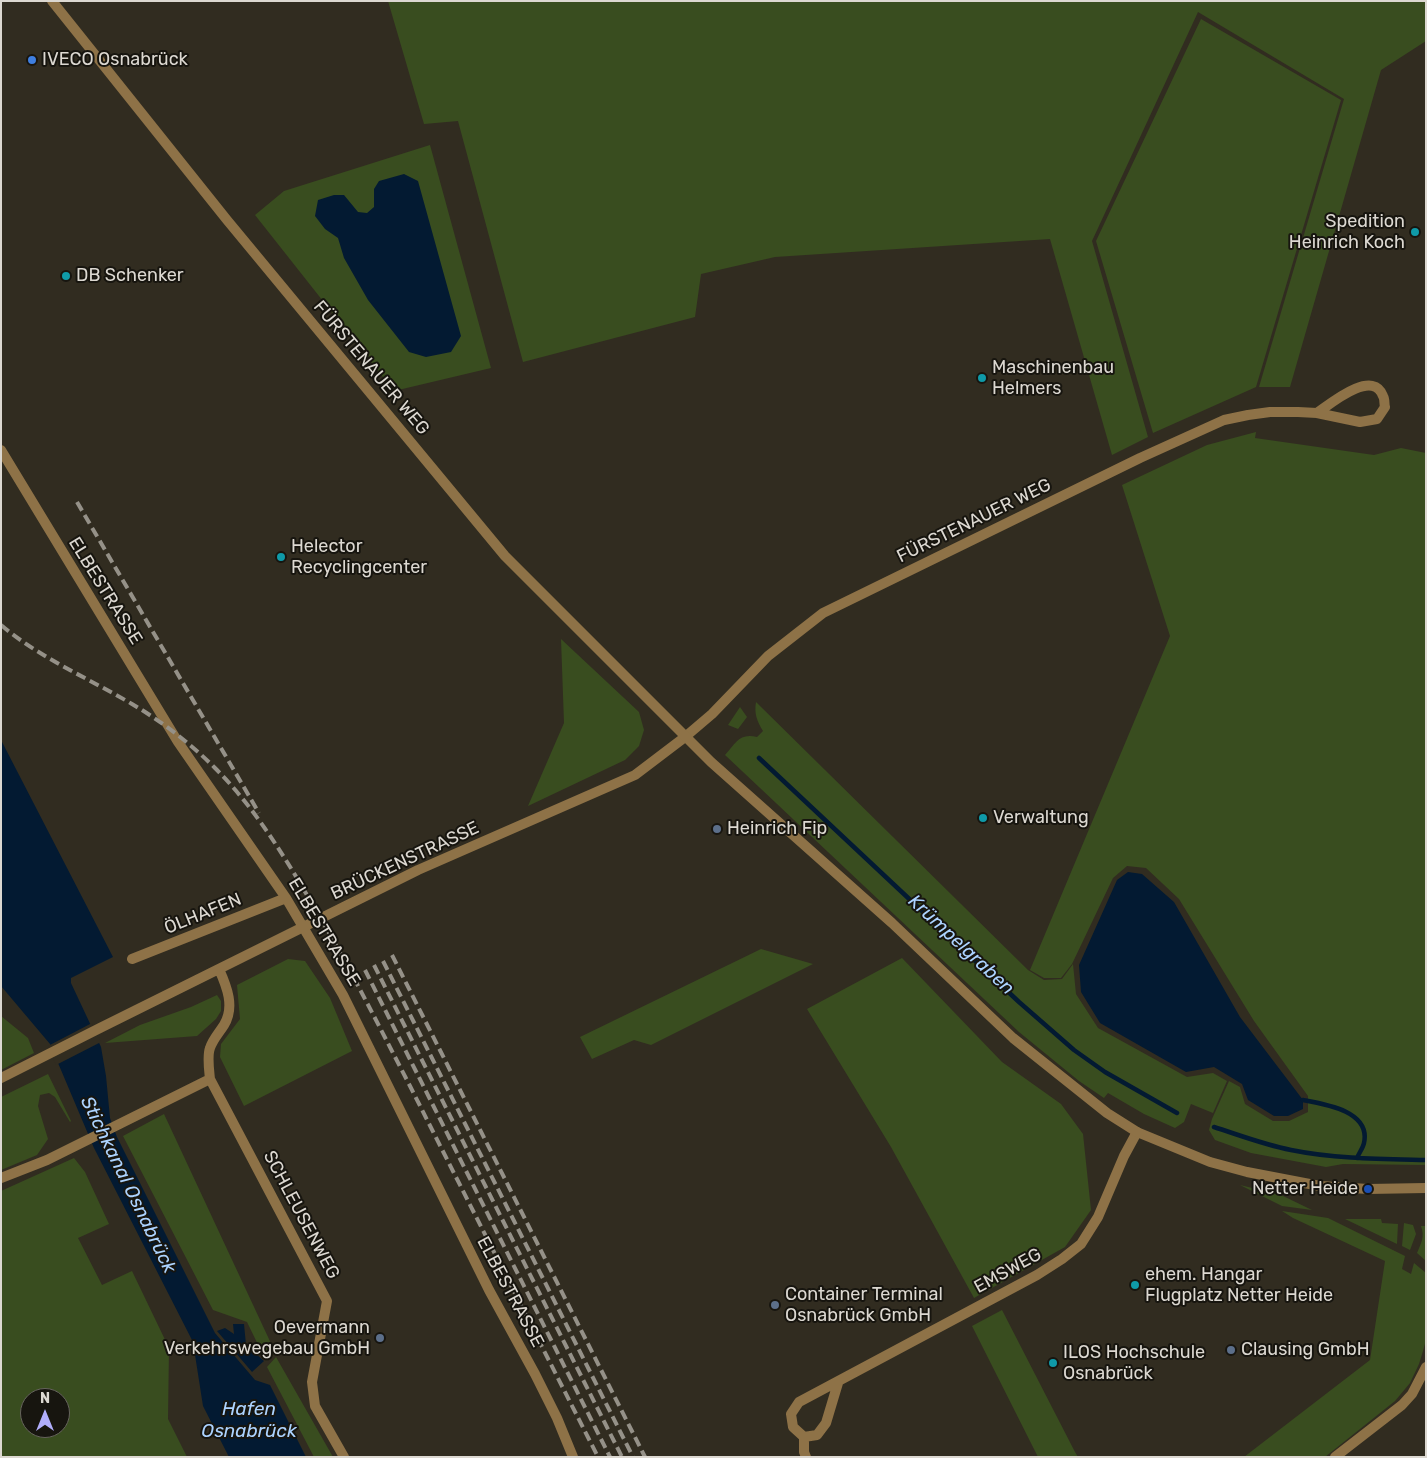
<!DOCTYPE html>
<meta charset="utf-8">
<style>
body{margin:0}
#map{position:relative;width:1427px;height:1458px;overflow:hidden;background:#312c20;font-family:Rubik,sans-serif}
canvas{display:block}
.frame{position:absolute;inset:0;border:2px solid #dcd8d1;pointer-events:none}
.north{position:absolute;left:20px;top:1388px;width:50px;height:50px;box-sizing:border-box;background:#17150f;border:1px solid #66635d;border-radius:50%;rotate:0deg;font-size:14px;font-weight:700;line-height:20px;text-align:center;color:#dcd8d1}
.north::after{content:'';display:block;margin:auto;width:18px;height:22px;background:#b0adfa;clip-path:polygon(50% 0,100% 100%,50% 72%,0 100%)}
</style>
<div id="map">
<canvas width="1427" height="1458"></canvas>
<div class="frame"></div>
<div class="north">N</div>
</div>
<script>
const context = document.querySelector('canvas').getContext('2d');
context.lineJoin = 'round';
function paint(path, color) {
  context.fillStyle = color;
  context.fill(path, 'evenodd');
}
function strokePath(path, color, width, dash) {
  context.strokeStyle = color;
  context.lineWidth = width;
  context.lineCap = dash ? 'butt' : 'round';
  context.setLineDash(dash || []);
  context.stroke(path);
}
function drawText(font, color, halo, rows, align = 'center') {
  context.font = font + ' Rubik,sans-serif';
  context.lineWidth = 4;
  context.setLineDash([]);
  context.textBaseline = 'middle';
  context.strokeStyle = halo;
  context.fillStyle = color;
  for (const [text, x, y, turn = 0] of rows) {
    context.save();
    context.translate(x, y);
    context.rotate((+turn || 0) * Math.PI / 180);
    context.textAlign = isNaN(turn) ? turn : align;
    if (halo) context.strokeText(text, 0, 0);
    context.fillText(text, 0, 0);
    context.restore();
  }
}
paint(new Path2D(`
 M388 1H1426V41L1381 70 1290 387H1259L1344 99 1198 12 1092 241 1148 437 1112 455 1050 239 775 257 701 274 695 317 523 362 458 121 424 124Z
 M1201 19 1341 100 1256 387 1153 433 1096 241Z
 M430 145 491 368 394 391 255 215 284 191Z
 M1256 432 1255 438 1374 455 1401 448 1426 453V1165L1343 1164 1326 1167 1251 1153 1215 1140 1209 1130 1212 1119 1229 1081 1240 1087 1245 1104 1273 1121H1289L1308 1112V1096L1254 1021 1179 899 1146 868 1127 866 1113 878 1072 964 1061 978H1044L1030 970 1170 636 1122 485 1207 445Z
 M561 639 639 712 644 730 639 746 625 760 528 806 564 723Z
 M756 702 1028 970 1044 980 1062 979 1073 964 1076 994 1098 1028 1187 1077 1213 1073 1227 1081 1213 1113 1191 1104 1184 1122 1175 1128 1144 1114 1108 1093 1104 1098 1079 1081 1019 1032 725 755C736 743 739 733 757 737L763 731C757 721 754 714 756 702Z
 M740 707 747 717 738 729 728 725Z
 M761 949 813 964 651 1045 634 1040 592 1059 580 1037Z
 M902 958 1002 1062 1061 1104 1083 1134 1091 1210 1065 1247 974 1298 891 1147 807 1009Z
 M288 959 305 961 330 998 352 1051 244 1106 220 1057 221 1044 240 1019 237 985Z
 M217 995 221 1001V1011L216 1019 197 1036 105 1043 140 1025 191 1007Z
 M1 1016 28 1038 34 1053 1 1070Z
 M48 1074 71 1121 70 1122 55 1097 49 1093 40 1095 38 1106 48 1139 37 1155 1 1170V1097Z
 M164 1114 275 1352 264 1357 247 1322 213 1310 123 1136Z
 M74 1158 85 1172 109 1224 78 1238 102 1285 132 1271 169 1348 168 1419 187 1457H1V1191ZM30 1398H60V1428H30Z
 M1240 1185 1281 1195 1312 1210 1282 1206Z
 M1282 1211 1328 1218 1405 1256 1402 1269 1411 1274 1414 1263 1426 1273V1340L1423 1351 1419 1364 1410 1383 1395 1401 1325 1457H1244L1370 1360 1385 1261 1293 1218Z
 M1345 1219H1381L1382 1223 1398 1224 1397 1244Z
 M1404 1223 1413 1225 1416 1234 1410 1250 1402 1246Z
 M1421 1226H1426V1261L1417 1253C1421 1243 1425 1237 1421 1226Z
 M1002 1310 1075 1452 1078 1457H1038L972 1326Z
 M276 1357 333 1457H314L267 1367Z`), '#394d1f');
paint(new Path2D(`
 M404 174 418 181 461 336 451 352 426 357 409 352 368 300 344 258 338 238 325 229 315 216 318 200 334 195H344L358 212 367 213 374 207V189L379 181Z
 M1 740 113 957 71 978V983L101 1047 106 1076 110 1118 117 1137 215 1333 255 1380 270 1385 306 1457H229L203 1406 193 1342 94 1148 50 1044 1 986Z
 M1128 872 1142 874 1174 902 1240 1017 1303 1100V1109L1288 1116H1274L1248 1100 1242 1084 1214 1067 1186 1072 1100 1023 1081 992 1079 965 1117 880Z
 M233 1324H244L246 1345 264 1361 252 1372 217 1331 225 1328 234 1334Z`), '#031a32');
paint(new Path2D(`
 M92 1023 101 1042 56 1065 48 1046Z`), '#312c20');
strokePath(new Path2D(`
 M759 758 1019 1002 1074 1050 1105 1072 1177 1113
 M1303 1100C1325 1104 1371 1111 1364 1143 1363 1148 1359 1153 1357 1158
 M1214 1127C1239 1135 1265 1145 1291 1150 1335 1159 1381 1159 1426 1160`), '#031a32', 4.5);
strokePath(new Path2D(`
 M1 450 178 742 286 898 343 995 489 1290 535 1374 557 1418 573 1457
 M132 959 286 898
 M1 1078 100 1028 418 870 635 775 685 737 712 714 768 656 823 613 1140 458 1224 420 1248 415 1270 412H1298L1317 413 1360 422 1377 419 1385 407C1384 404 1385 399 1383 396 1373 368 1330 404 1317 413
 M210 1079C209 1069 207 1056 210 1048 213 1039 219 1033 224 1025 235 1007 227 987 219 969
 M1 1178 47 1160 210 1079 327 1301 312 1382 315 1406 344 1457
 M838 1383 826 1423 817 1435 804 1437 793 1427 791 1414 799 1402 1037 1275 1062 1259 1081 1244 1098 1217 1124 1156 1137 1132
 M804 1437V1452L806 1457
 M1335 1457 1402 1405 1412 1394 1426 1367`), '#8e7247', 10);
strokePath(new Path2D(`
 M52 1 227 220 505 556 711 762 892 923 1013 1038 1107 1113 1137 1132 1210 1162 1247 1172 1320 1186 1368 1189 1426 1188`), '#8e7247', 10);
strokePath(new Path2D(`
 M77 502 259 813
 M1 625C40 658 88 678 132 704 161 721 190 743 215 768 257 810 288 862 318 914 351 970 380 1028 410 1086 472 1209 535 1333 598 1457
 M392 955 645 1457
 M383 961 633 1457
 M374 965 622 1457
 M365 970 610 1457`), '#959188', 4, [10, 5]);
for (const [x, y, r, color] of [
 [32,60,5,"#3f7fe0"],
 [1415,232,5,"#0f9aa8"],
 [66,276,5,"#0f9aa8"],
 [982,378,5,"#0f9aa8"],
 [281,557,5,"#0f9aa8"],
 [983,818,5,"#0f9aa8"],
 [717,829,5,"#5c6f8a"],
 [1368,1189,5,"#1a4fb4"],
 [1135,1285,5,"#0f9aa8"],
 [775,1305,5,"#5c6f8a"],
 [380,1338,5,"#5c6f8a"],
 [1231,1350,5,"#5c6f8a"],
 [1053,1363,5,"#0f9aa8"]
]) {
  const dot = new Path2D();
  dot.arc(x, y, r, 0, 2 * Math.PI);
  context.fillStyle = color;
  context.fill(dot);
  strokePath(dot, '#17150f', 2);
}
drawText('18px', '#dcd8d1', '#17150f', [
 ["IVECO Osnabrück",42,60],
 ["Spedition",1405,222,"right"],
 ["Heinrich Koch",1405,243,"right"],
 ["DB Schenker",76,276],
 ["Maschinenbau",992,368],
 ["Helmers",992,389],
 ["Helector",291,547],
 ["Recyclingcenter",291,568],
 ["Verwaltung",993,818],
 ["Heinrich Fip",727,829],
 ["Netter Heide",1358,1189,"right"],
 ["ehem. Hangar",1145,1275],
 ["Flugplatz Netter Heide",1145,1296],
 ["Container Terminal",785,1295],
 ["Osnabrück GmbH",785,1316],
 ["Oevermann",370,1328,"right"],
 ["Verkehrswegebau GmbH",370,1349,"right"],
 ["Clausing GmbH",1241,1350],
 ["ILOS Hochschule",1063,1353],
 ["Osnabrück",1063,1374]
], 'left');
drawText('18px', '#dcd8d1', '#17150f', [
 ["FÜRSTENAUER WEG",371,368,50],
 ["FÜRSTENAUER WEG",974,521,-26],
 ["ELBESTRASSE",105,591,58],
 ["BRÜCKENSTRASSE",405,861,-25],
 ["ÖLHAFEN",203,914,-22],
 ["ELBESTRASSE",324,932,59],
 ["SCHLEUSENWEG",301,1215,62],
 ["EMSWEG",1008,1271,-29],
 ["ELBESTRASSE",510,1292,62]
]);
drawText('italic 19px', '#acd3ff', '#17150f', [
 ["Krümpelgraben",961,945,43],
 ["Stichkanal Osnabrück",128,1185,64],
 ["Hafen",249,1410],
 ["Osnabrück",249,1432]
]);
</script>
